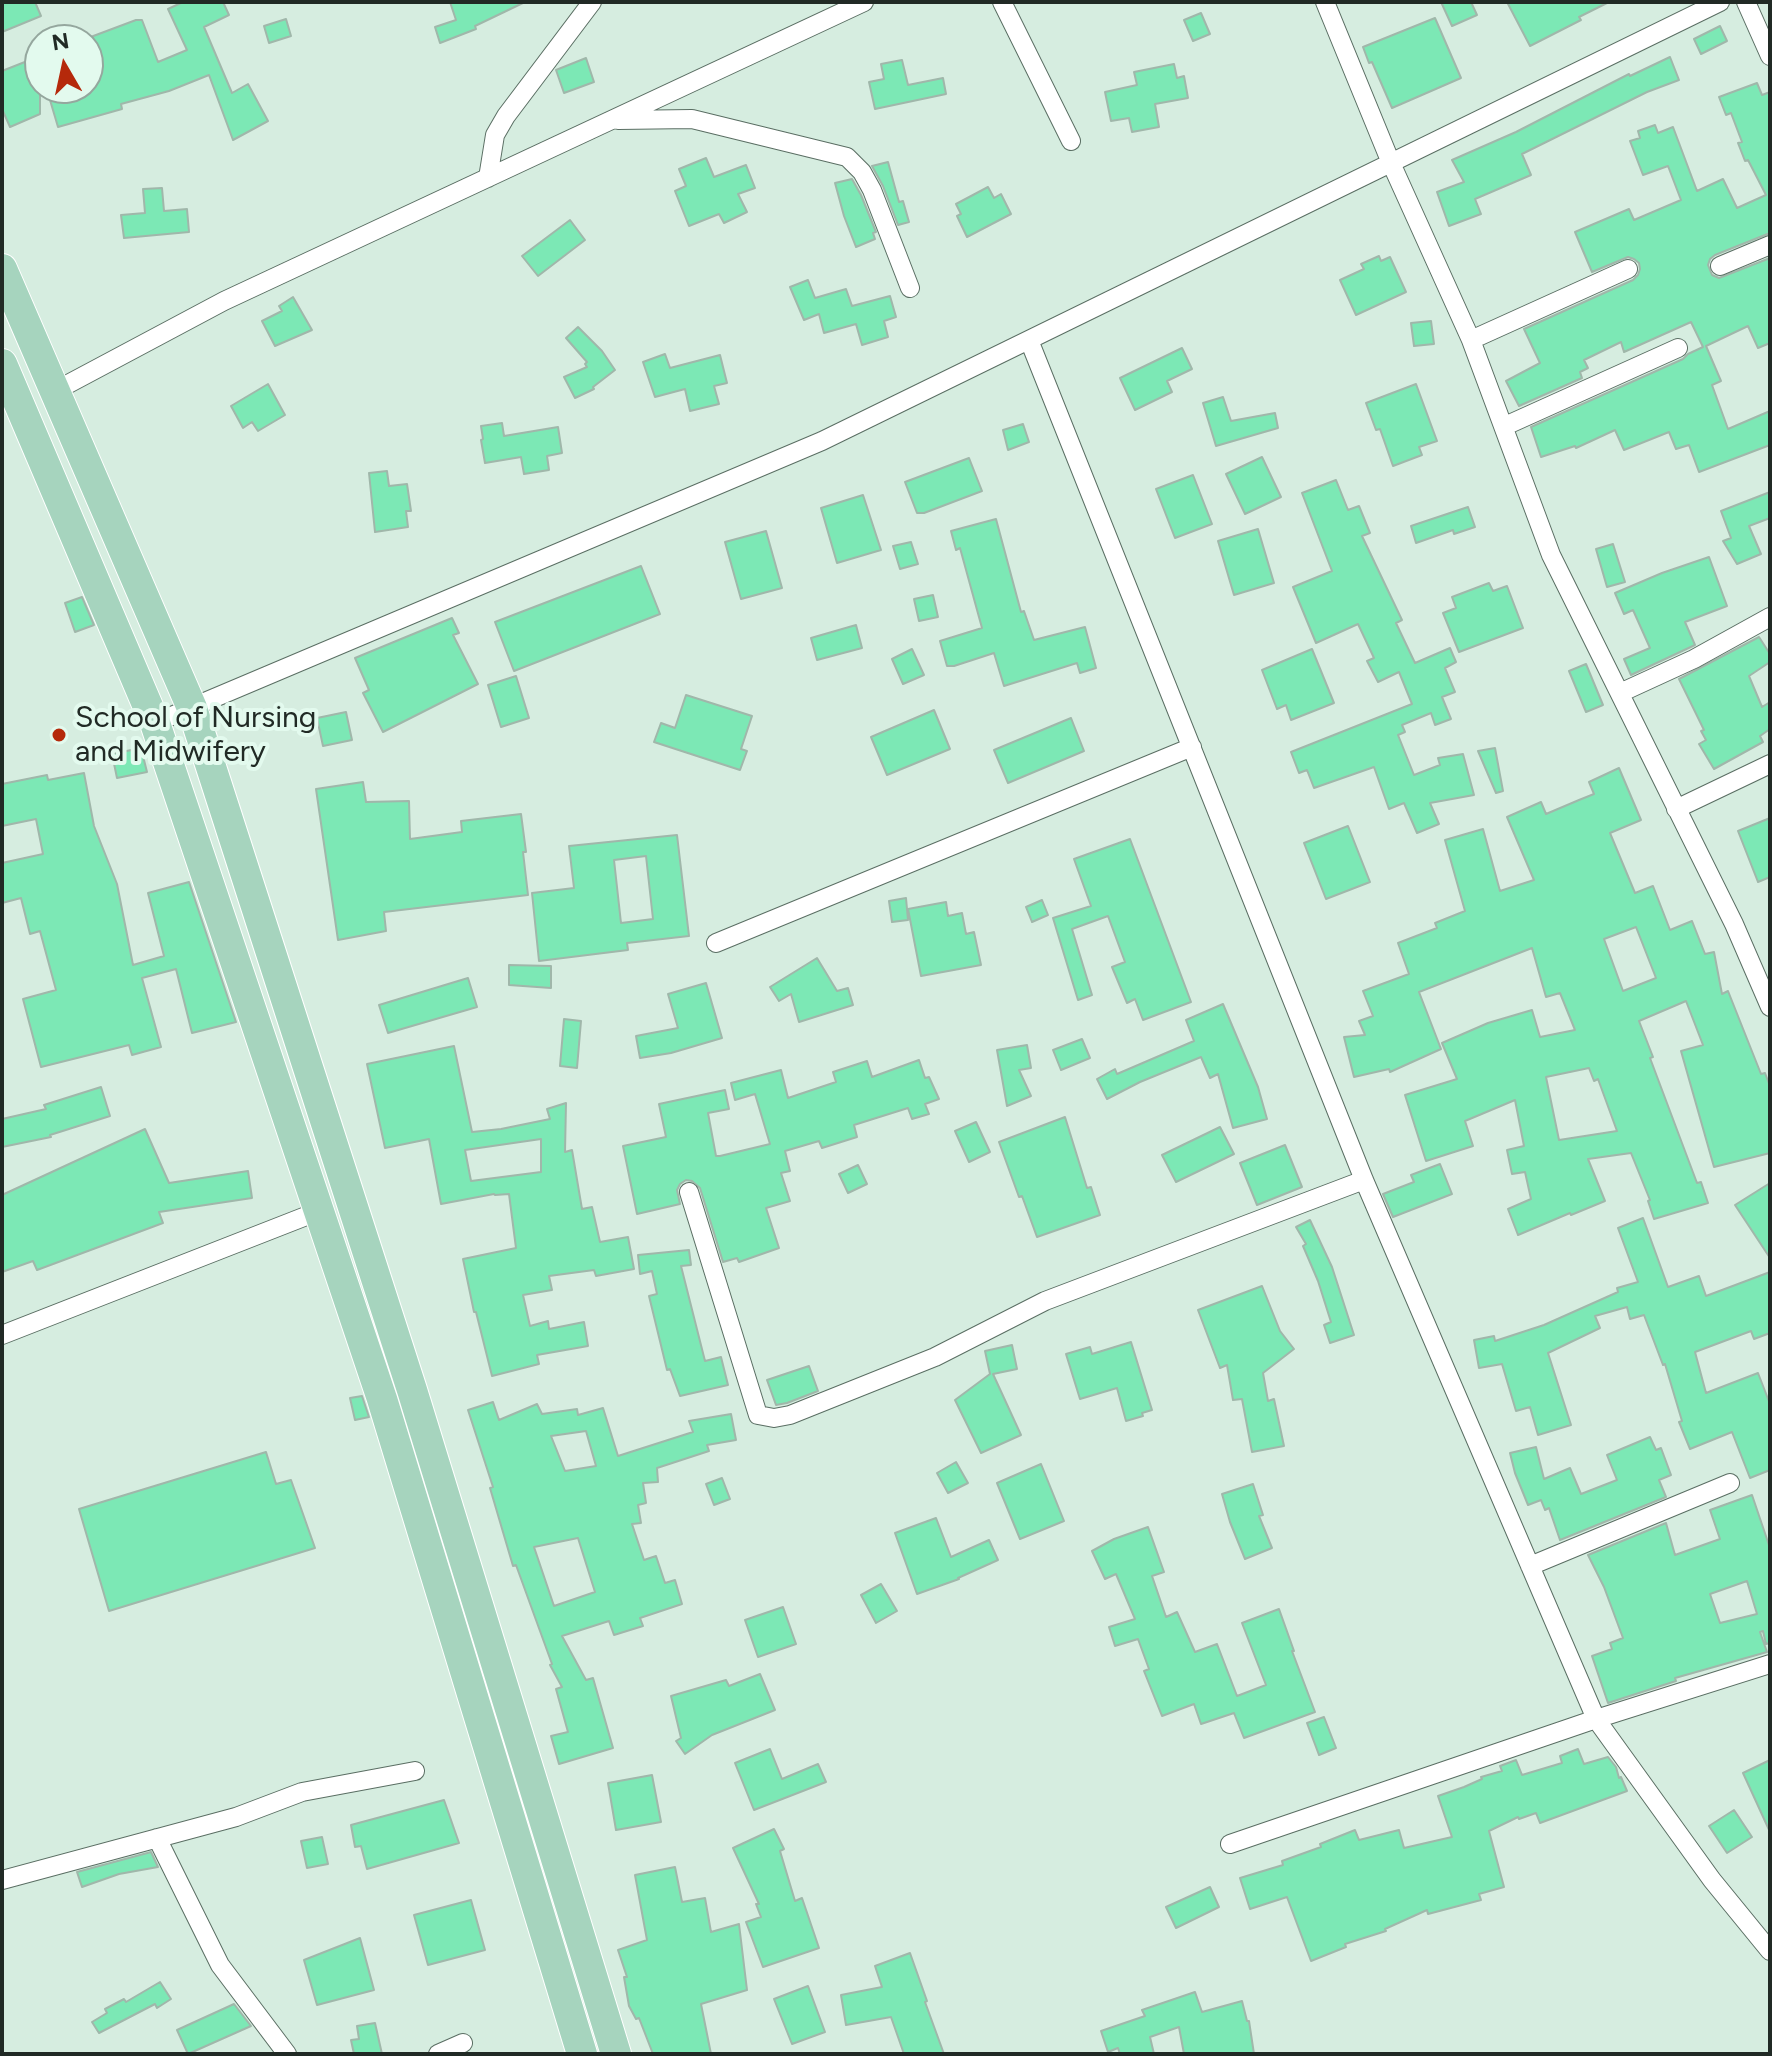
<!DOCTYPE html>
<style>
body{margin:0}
#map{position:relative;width:1772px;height:2056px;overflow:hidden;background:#d6ede0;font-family:Figtree,sans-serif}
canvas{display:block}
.frame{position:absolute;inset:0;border:4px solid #212a25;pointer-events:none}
.north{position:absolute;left:24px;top:24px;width:80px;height:80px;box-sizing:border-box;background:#e3faee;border:2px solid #95a79e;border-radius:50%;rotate:351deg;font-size:22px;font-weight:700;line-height:32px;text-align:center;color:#212a25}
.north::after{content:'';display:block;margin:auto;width:28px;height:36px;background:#b5290b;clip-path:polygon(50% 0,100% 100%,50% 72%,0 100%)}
</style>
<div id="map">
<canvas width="1772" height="2056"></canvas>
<div class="frame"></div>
<div class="north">N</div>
</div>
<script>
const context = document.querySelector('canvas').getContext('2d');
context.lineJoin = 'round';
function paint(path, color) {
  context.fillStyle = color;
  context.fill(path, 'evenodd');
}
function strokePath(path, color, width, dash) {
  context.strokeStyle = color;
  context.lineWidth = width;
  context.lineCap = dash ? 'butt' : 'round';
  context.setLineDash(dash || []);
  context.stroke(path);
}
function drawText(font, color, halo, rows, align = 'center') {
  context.font = font + ' Figtree,sans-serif';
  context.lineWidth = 8;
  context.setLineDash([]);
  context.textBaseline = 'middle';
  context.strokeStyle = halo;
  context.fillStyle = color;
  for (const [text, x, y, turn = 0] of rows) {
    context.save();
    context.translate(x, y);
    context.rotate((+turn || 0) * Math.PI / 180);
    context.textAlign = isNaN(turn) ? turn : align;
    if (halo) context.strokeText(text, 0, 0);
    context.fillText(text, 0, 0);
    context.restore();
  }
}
const building = new Path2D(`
 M2 2H35L41 16 2 32Z
 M183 2H223L229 15 204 27 232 93 248 84 268 121 233 140 209 75 169 91 121 104 122 109 58 127 50 100 88 90V38L136 20H142L158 62 187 50 168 9Z
 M450 2H525L475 26 476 29 440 43 435 27 456 20Z
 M1441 2H1471L1477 15 1452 26Z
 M1507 2H1609L1579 17 1581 20 1530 46Z
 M1201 13 1210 34 1193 41 1184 20Z
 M1435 18 1461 78 1392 108 1372 62 1369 63 1363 47Z
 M286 19 291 36 269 43 264 26Z
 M1720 26 1727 41 1701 54 1694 39Z
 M40 56V114L10 127 2 109V71Z
 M1670 57 1679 80 1647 92 1522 154 1531 175 1475 199 1481 214 1449 226 1437 192 1464 182 1452 160 1516 132 1629 74 1630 76Z
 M586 58 594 82 564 93 556 70Z
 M902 60 908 85 943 78 946 94 875 109 869 82 884 79 881 64Z
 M1174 64 1177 78 1184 76 1188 98 1155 104 1159 127 1132 132 1129 118 1111 121 1105 92 1137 85 1134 72Z
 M1757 83 1762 95 1770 92V233L1715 255 1710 259 1708 265 1712 275 1719 278 1770 258V343L1758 348 1748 326 1706 346 1721 381 1712 385 1728 429 1770 411V445L1699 472 1689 445 1676 449 1669 432 1624 450 1615 430 1576 448 1575 446 1541 457 1531 427 1683 359 1688 354 1703 347 1691 322 1624 352 1621 342 1584 360 1588 368 1580 372 1582 378 1519 406 1506 381 1540 363 1524 329 1633 280 1638 275 1640 269 1639 263 1634 259 1628 257 1592 272 1575 232 1629 209 1634 220 1681 200 1668 166 1643 175 1630 141 1640 138 1638 131 1655 125 1658 133 1673 127 1697 191 1723 179 1737 208 1766 195 1748 160 1745 161 1738 143 1742 142 1731 113 1726 115 1719 97Z
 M706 158 714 177 746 165 755 188 738 194 747 212 724 223 719 214 689 226 675 191 686 186 679 169Z
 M888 162 899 202 903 201 909 222 898 225 883 186 872 166Z
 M852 179 861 195 876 232 873 233 875 239 856 247 844 216 835 183Z
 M988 187 994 198 1001 194 1011 214 967 237 957 216 961 214 956 204Z
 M162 188 164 211 187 209 189 232 124 238 121 215 145 213 143 189Z
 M570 220 585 240 538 276 522 256Z
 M1379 256 1381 261 1390 257 1406 292 1356 315 1340 280 1364 269 1361 264Z
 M808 280 815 298 846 289 852 306 890 296 896 317 884 321 888 337 862 345 856 324 824 333 819 314 804 320 790 287Z
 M293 297 312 330 275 346 262 321 282 311 279 306Z
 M1431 321 1434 344 1414 346 1411 323Z
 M578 327 602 351 615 370 593 387 594 389 575 398 564 377 587 367 585 364 587 362 566 338Z
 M1182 348 1192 369 1167 381 1172 392 1135 410 1120 378Z
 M665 354 670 368 720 355 727 383 714 386 719 404 690 411 685 389 655 397 643 362Z
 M268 384 285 415 258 431 252 422 243 428 231 406Z
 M1416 384 1437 441 1419 447 1422 455 1393 466 1380 429 1376 430 1366 403Z
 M1223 397 1231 421 1275 413 1278 428 1216 446 1203 403Z
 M502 423 504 436 558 427 562 453 547 456 549 470 524 474 521 457 485 463 481 440 483 439 481 426Z
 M1023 424 1029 442 1008 450 1003 430Z
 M1262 457 1281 497 1245 514 1226 474Z
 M969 458 982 491 924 513H917L905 482Z
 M387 471 389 486 407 484 411 511H406L408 527 375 532 369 473Z
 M1193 475 1212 524 1175 538 1156 489Z
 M1336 480 1348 510 1359 506 1370 533 1362 536 1402 620 1396 623 1415 663 1450 648 1456 662 1445 668 1455 692 1442 697 1451 719 1435 725 1431 713 1402 725 1405 732 1398 735 1414 775 1440 765 1438 758 1463 754 1474 795 1430 803 1439 824 1417 833 1404 803 1389 809 1374 767 1314 788 1307 770 1299 773 1291 752 1412 704 1399 672 1378 682 1367 661 1374 658 1358 624 1316 643 1293 587 1332 571 1302 493Z
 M1770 492V518L1749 526 1761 554 1737 564 1723 541 1731 538 1721 511Z
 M863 495 881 550 837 563 821 508Z
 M1468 507 1475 527 1454 534 1453 530 1416 543 1411 526Z
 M996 519 1021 612 1024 611 1034 640 1085 627 1096 668 1080 673 1077 663 1004 686 994 653 954 666H947L940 641 982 628 960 548 956 550 951 531Z
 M1258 529 1274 583 1234 595 1218 541Z
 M766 531 782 588 741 599 725 542Z
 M911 542 918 564 900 569 893 546Z
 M1613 544 1625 582 1607 587 1596 549Z
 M1709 557 1727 606 1685 622 1695 645 1631 675 1624 659 1650 648 1633 610 1624 614 1615 593 1662 573Z
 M641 566 660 614 514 671 495 622Z
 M1489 583 1493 591 1507 586 1523 628 1459 652 1443 613 1456 608 1452 597Z
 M933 595 938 617 919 621 914 599Z
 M82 597 94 625 75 632 65 603Z
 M452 618 459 633 453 635 478 684 383 732 363 693 369 690 355 658Z
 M856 625 862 648 817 660 811 638Z
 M1759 637 1770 654V662L1749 676 1762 707 1770 702V729L1760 736 1763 742 1714 769 1699 744 1706 740 1701 731 1704 730 1679 679Z
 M912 649 924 675 903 684 892 659Z
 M1312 649 1334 703 1291 720 1286 705 1277 709 1262 670Z
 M1586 664 1603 705 1586 712 1569 671Z
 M516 676 529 718 501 727 488 685Z
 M686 695 752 716 741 749 747 751 740 770 654 742 661 723 675 728Z
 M934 710 950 749 887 775 871 737Z
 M346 712 352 740 323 746 317 718Z
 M1071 718 1084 751 1008 783 994 750Z
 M141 748 147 772 117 778 112 754Z
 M1495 748 1503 791 1496 793 1478 751Z
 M1619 768 1641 820 1610 833 1635 893 1653 886 1670 930 1692 921 1705 954 1714 952 1722 994 1728 991 1761 1074 1765 1073 1770 1086V1153L1714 1167 1681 1051 1703 1045 1686 1001 1639 1021 1653 1057 1650 1058 1697 1183 1701 1182 1708 1203 1654 1219 1648 1201 1650 1200 1631 1153 1588 1159 1605 1201 1571 1215 1570 1213 1518 1235 1508 1209 1531 1199 1525 1172 1512 1174 1507 1150 1524 1146 1515 1100 1465 1121 1473 1146 1426 1161 1405 1095 1457 1079 1442 1043 1488 1023 1532 1010 1540 1037 1575 1030 1560 993 1546 997 1532 948 1419 992 1441 1049 1390 1072 1389 1069 1354 1077 1344 1037 1365 1035 1359 1021 1373 1016 1363 991 1409 974 1398 943 1437 928 1435 923 1465 911 1445 840 1483 829 1500 891 1534 880 1507 817 1541 802 1546 814 1579 800 1594 794 1589 782ZM1636 927 1656 978 1623 991 1604 939ZM1589 1068 1594 1081 1598 1079 1617 1131 1559 1140 1546 1077Z
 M84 773 94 826 117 884 133 965 164 956 148 893 189 882 236 1022 192 1033 176 969 142 978 161 1047 132 1055 129 1045 41 1067 23 999 56 990 40 931 30 934 21 898 2 903V863L43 854 36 819 2 826V784L47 775 48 780Z
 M363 782 366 802 409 801 410 839 462 832 461 821 521 814 526 852H523L528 895 384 912 386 931 338 940 316 789Z
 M1770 818V877L1758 882 1738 831Z
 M1348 826 1370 882 1326 899 1304 843Z
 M677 835 689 936 627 943 628 950 539 961 532 893 574 888 569 846ZM646 856 653 919 621 923 614 860Z
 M1130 839 1191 1002 1143 1020 1135 999 1127 1003 1112 967 1125 962 1108 916 1072 929 1092 995 1078 1000 1053 918 1091 906 1074 859Z
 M906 898 908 920 892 922 889 901Z
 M1042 900 1048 915 1032 922 1026 907Z
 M946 902 948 916 962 913 966 934 974 932 981 965 921 976 908 909Z
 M817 958 837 991 848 988 853 1005 799 1022 791 994 779 1001 770 987Z
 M509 965 551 966V988L509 985Z
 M468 978 477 1007 388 1033 379 1005Z
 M706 983 722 1038 671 1053 640 1058 636 1036 678 1028 668 994Z
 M1223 1004 1258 1087 1267 1119 1233 1128 1218 1074 1210 1078 1201 1057 1140 1082 1107 1099 1097 1079 1115 1069 1117 1074 1194 1041 1186 1020Z
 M564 1019 581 1021 577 1068 560 1066Z
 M1082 1039 1090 1058 1061 1070 1053 1050Z
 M1027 1045 1031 1068 1019 1070 1031 1096 1007 1106 997 1050Z
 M454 1046 472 1132 501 1129 550 1119 547 1109 566 1103 565 1152 572 1150 582 1209 592 1207 600 1242 628 1237 634 1269 596 1276 594 1270 549 1276 552 1290 523 1295 530 1326 548 1321 549 1329 584 1322 588 1346 537 1355 539 1364 492 1376 476 1312H474L463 1259 516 1248 509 1194 495 1195 494 1194 441 1204 429 1139 385 1148 367 1064ZM541 1139V1172L471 1181 465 1150Z
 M919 1060 925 1078 929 1077 939 1099 925 1104 929 1114 912 1119 908 1108 854 1125 857 1137 822 1148 819 1141 785 1151 790 1171 781 1173 790 1201 766 1208 779 1248 739 1262 737 1258 723 1262 700 1188 692 1181 686 1180 680 1184 677 1190 680 1204 637 1214 623 1146 666 1137 659 1104 725 1090 729 1109 708 1113 716 1156H720L770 1144 755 1094 735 1100 731 1083 781 1070 788 1098 836 1082 833 1072 867 1061 872 1077Z
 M101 1087 110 1116 50 1135 51 1137 2 1147V1119L46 1109 44 1105Z
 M1065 1117 1087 1188 1091 1187 1100 1215 1037 1237 1022 1196 1019 1197 999 1142Z
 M976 1122 990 1152 969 1162 955 1131Z
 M1220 1127 1234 1154 1176 1182 1162 1155Z
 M145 1129 169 1183 248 1171 252 1198 159 1212 163 1223 37 1270 33 1261 2 1272V1195Z
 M1285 1145 1302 1187 1257 1205 1240 1163Z
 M1440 1164 1452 1194 1393 1217 1383 1194 1414 1182 1411 1175Z
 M858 1165 867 1184 848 1193 839 1174Z
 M1770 1183V1258L1735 1205Z
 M1643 1218 1668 1287 1699 1276 1706 1296 1770 1272V1333L1754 1339 1751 1331 1695 1352 1706 1393 1758 1373 1770 1404V1470L1750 1478 1732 1432 1690 1449 1679 1422 1682 1421 1665 1364 1663 1365 1644 1315 1630 1319 1627 1307 1595 1316 1600 1328 1548 1353 1571 1425 1538 1435 1530 1407 1516 1411 1502 1364 1479 1368 1474 1340 1494 1336 1495 1341 1544 1325 1618 1292 1617 1288 1638 1282 1618 1228Z
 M1310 1220 1332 1267 1354 1335 1330 1343 1324 1325 1331 1322 1318 1281 1303 1246 1306 1244 1296 1227Z
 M689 1250 691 1265 681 1266 705 1361 721 1357 728 1385 680 1396 670 1369 667 1370 649 1296 657 1294 652 1271 640 1274 638 1255Z
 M1262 1286 1280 1331 1294 1349 1263 1373 1268 1401 1274 1399 1284 1446 1252 1452 1242 1399 1233 1400 1227 1365 1220 1368 1198 1310Z
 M1131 1342 1152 1410 1142 1413 1143 1416 1126 1421 1117 1388 1080 1399 1066 1354 1090 1347 1092 1354Z
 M1012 1345 1017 1369 993 1374 1021 1435 981 1453 955 1400 990 1374 985 1351Z
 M809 1366 818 1391 787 1403 776 1405 767 1380Z
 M362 1396 369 1417 355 1420 350 1398Z
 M493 1402 499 1420 537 1404 542 1414 577 1409 578 1415 603 1408 618 1456 693 1432 689 1421 731 1414 736 1440 707 1445 709 1451 657 1468 658 1482 643 1483 646 1503 638 1505 641 1523 632 1524 644 1560 656 1556 665 1583 675 1580 682 1604 640 1618 643 1626 614 1635 609 1621 562 1636 586 1680 593 1678 613 1748 559 1764 551 1736 568 1732 556 1689 562 1687 550 1665 552 1664 516 1565 513 1566 490 1488 493 1487 468 1410ZM586 1431 596 1466 565 1471 551 1436ZM578 1538 595 1592 554 1606 534 1547Z
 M1650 1437 1656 1450 1661 1448 1671 1475 1659 1480 1666 1497 1560 1540 1549 1508 1545 1510 1541 1500 1528 1505 1515 1473 1510 1453 1536 1447 1544 1479 1570 1468 1581 1494 1617 1480 1607 1455Z
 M266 1452 276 1484 291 1480 315 1548 109 1611 79 1509Z
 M956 1462 968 1483 948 1493 937 1473Z
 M1041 1464 1064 1521 1020 1539 997 1483Z
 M722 1478 730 1499 714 1505 706 1484Z
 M1253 1484 1263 1515 1259 1516 1272 1548 1245 1559 1230 1522 1222 1494Z
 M1752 1495 1770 1548V1643L1766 1644 1763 1631 1760 1632 1767 1652 1675 1678 1676 1681 1608 1703 1592 1656 1612 1649 1610 1643 1623 1638 1604 1587 1588 1555 1666 1523 1675 1555 1720 1539 1710 1510ZM1747 1581 1757 1614 1720 1623 1710 1594Z
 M936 1518 951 1557 989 1540 998 1560 958 1578 959 1579 917 1594 895 1533Z
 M1148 1527 1164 1572 1152 1576 1166 1617 1177 1612 1195 1652 1217 1644 1237 1696 1266 1685 1242 1623 1279 1609 1294 1651H1292L1315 1712 1244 1738 1234 1713 1201 1724 1194 1704 1162 1716 1144 1671 1149 1669 1138 1639 1115 1646 1109 1627 1135 1619 1116 1574 1105 1579 1092 1551 1114 1539Z
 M881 1584 897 1611 876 1623 861 1595Z
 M783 1607 796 1644 758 1657 745 1620Z
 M760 1674 775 1710 712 1735 685 1754 676 1741 681 1738 671 1696 726 1680 729 1686Z
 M1324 1717 1336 1748 1319 1755 1307 1723Z
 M770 1749 782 1779 818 1764 826 1782 754 1810 735 1763Z
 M1578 1749 1584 1764 1608 1757 1616 1767 1619 1778 1621 1777 1627 1791 1540 1823 1536 1813 1519 1819 1518 1817 1489 1831 1504 1887 1479 1894 1481 1900 1428 1914 1427 1910 1385 1929 1386 1931 1345 1944 1346 1947 1311 1961 1287 1897 1250 1909 1240 1878 1283 1865 1282 1861 1321 1847 1320 1844 1355 1830 1359 1840 1399 1830 1404 1848 1452 1837 1438 1796 1464 1787 1482 1779 1481 1777 1502 1771 1500 1766 1516 1760 1522 1775 1562 1763 1560 1756Z
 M1770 1760V1832L1743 1773Z
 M652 1775 661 1822 616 1830 608 1783Z
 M444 1800 459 1843 367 1869 361 1846 355 1847 351 1825Z
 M1734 1810 1752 1837 1727 1853 1709 1826Z
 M774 1829 784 1849 780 1851 795 1901 802 1898 819 1948 763 1967 746 1922 761 1917 756 1904H759L733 1848Z
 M322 1837 328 1864 307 1868 301 1841Z
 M151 1852 158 1867 119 1874 82 1887 77 1872Z
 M675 1867 682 1902 705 1898 711 1932 739 1924 747 1990 701 2004 711 2054H653L639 2018 636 2019 629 2006 624 1977H627L618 1950 647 1940 635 1875Z
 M1210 1887 1219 1907 1176 1928 1166 1907Z
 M471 1900 485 1950 428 1965 414 1915Z
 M360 1938 374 1990 317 2005 304 1960Z
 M910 1953 927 2001 925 2002 944 2054H904L891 2017 846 2025 841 1995 882 1987 875 1966Z
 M160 1982 171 1999 157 2008 155 2004 99 2033 92 2022 107 2013 105 2009 124 1999 126 2002Z
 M808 1986 825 2032 792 2044 774 1999Z
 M1195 1992 1202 2012 1242 2001 1247 2021H1249L1254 2054H1184L1179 2027 1150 2037 1154 2054H1120L1118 2048 1108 2052 1101 2031 1145 2016 1142 2010Z
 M234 2004 251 2026 188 2054 177 2030Z
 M375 2023 382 2054H354L351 2040 359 2039 357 2026Z`);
paint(building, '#7ce8b5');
strokePath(building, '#a0b7aa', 2);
const minor = new Path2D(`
 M1002 2 1071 141
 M1325 2 1391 163 1471 340 1551 555 1734 924 1770 1007
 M1746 2 1770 56
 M618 120 692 119 847 157 862 172 872 190 910 288
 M488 178 495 135 506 116 592 2
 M1720 266 1770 245
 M1029 340 1364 1180 1596 1719 1712 1880 1770 1951
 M1471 340 1628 269
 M55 391 224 301 864 2
 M1505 426 1678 348
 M1620 693 1694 659 1770 617
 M155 723 822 441 1720 2
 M1676 809 1770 764
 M716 943 1192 747
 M689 1192 758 1415 774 1418 790 1415 935 1357 1045 1301 1364 1180
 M2 1335 319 1211
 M1530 1566 1730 1483
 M157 1838 220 1965 287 2054
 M1230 1844 1596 1719 1770 1664
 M2 1880 236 1817 302 1792 415 1771
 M438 2054 463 2043`);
const primary = new Path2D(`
 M2 269 192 708 412 1390 616 2054
 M2 364 155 723 382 1399 582 2054`);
strokePath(minor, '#5a6e63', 20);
strokePath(primary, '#fff', 32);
strokePath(minor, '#fff', 18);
strokePath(primary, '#a6d4be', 30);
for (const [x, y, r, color] of [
 [59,735,8,"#b5290b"]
]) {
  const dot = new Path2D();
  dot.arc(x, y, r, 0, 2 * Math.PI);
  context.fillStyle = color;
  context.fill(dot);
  strokePath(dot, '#e3faee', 3);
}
drawText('30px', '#212a25', '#e3faee', [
 ["School of Nursing",75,718],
 ["and Midwifery",75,752]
], 'left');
</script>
